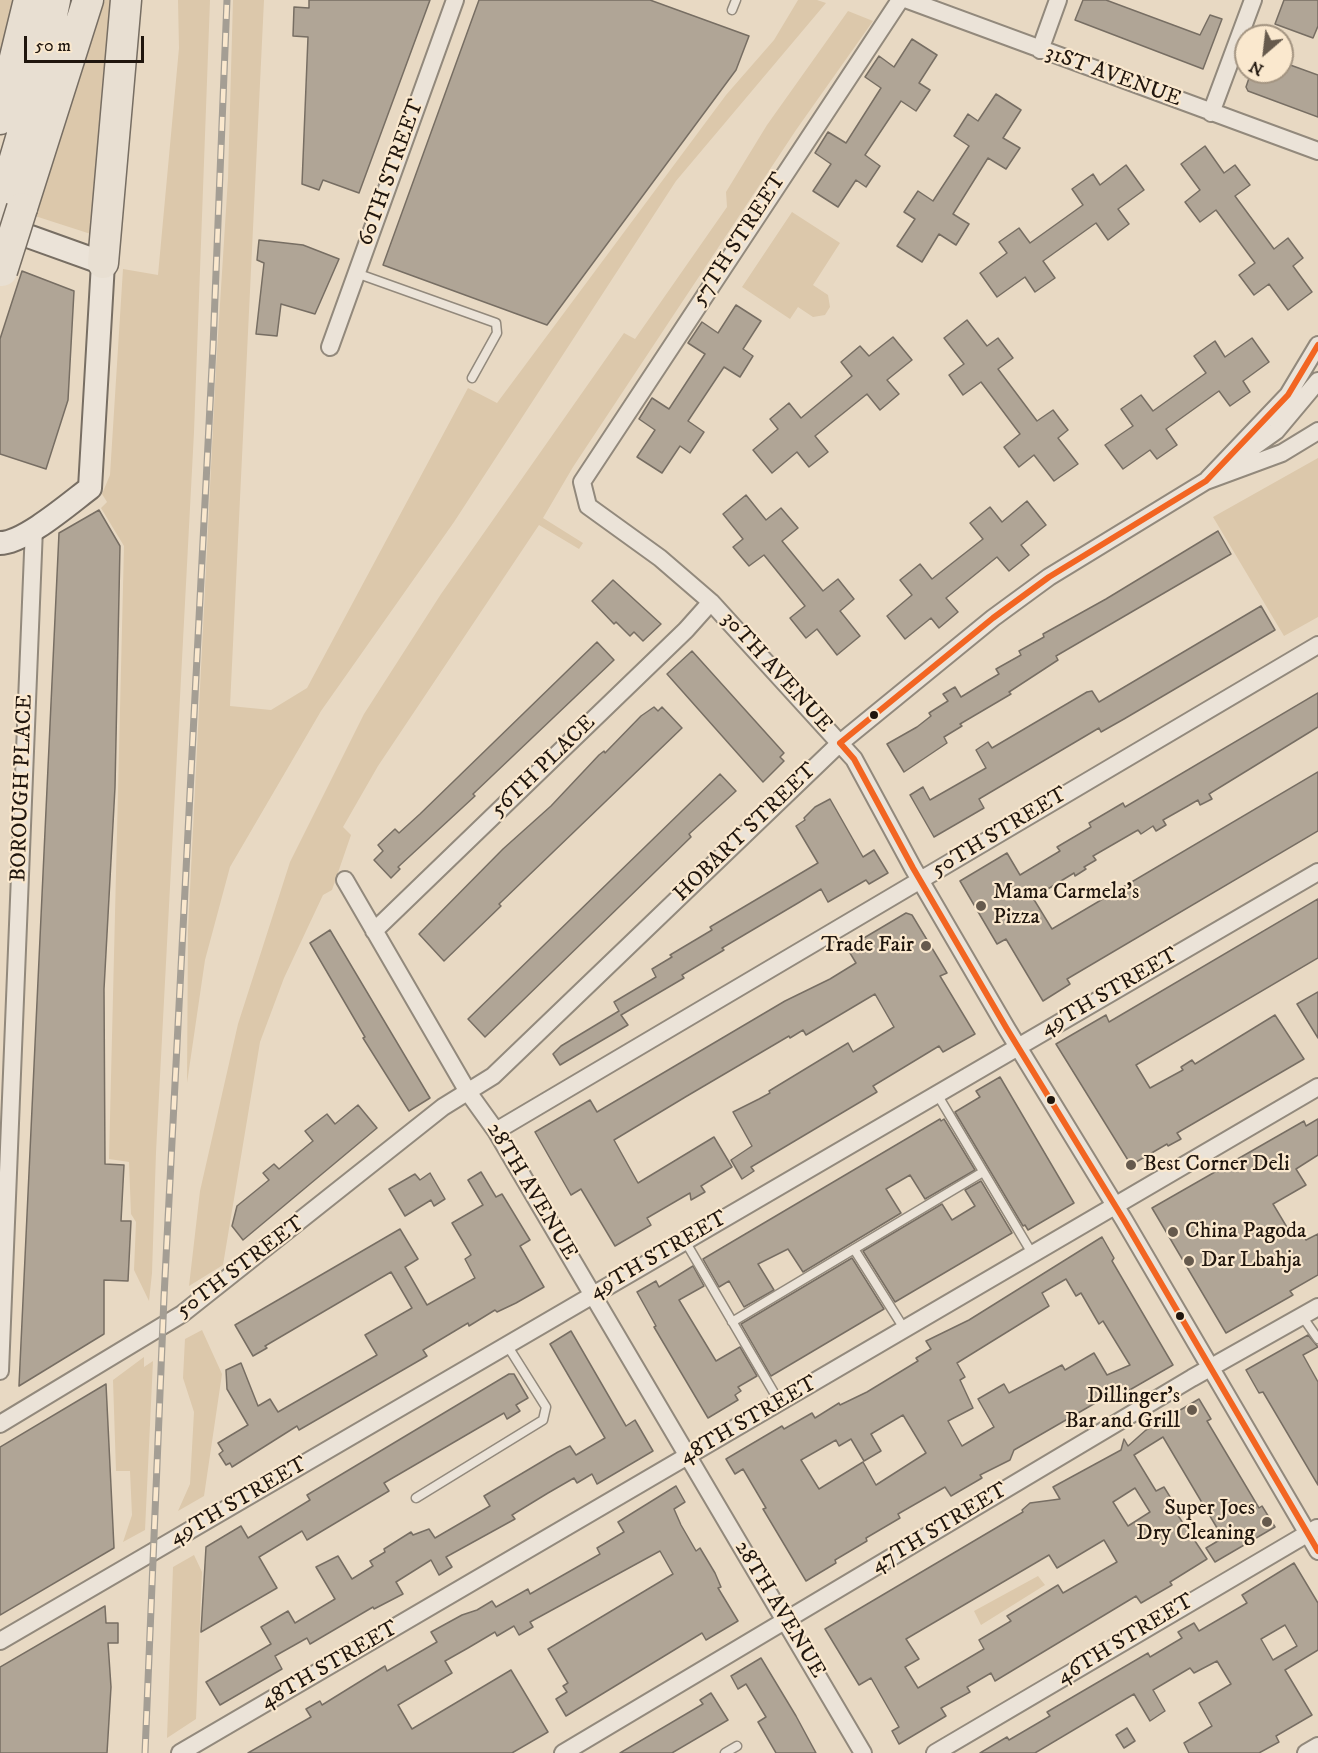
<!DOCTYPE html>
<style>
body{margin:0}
#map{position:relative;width:1318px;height:1753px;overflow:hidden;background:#e8d9c3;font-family:"IM FELL DW Pica",serif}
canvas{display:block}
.north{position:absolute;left:1234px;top:24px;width:60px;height:60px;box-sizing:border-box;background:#fae8ce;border:2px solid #a39481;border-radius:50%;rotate:208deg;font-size:16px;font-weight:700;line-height:24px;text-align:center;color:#20160e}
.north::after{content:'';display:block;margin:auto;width:21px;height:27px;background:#665a4d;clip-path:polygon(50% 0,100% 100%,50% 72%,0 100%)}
.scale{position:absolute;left:24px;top:36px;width:120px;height:27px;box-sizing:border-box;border:3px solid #20160e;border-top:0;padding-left:8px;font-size:18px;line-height:21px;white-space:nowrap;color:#20160e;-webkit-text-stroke:4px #fae8ce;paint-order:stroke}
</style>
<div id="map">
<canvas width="1318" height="1753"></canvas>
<div class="north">N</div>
<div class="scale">50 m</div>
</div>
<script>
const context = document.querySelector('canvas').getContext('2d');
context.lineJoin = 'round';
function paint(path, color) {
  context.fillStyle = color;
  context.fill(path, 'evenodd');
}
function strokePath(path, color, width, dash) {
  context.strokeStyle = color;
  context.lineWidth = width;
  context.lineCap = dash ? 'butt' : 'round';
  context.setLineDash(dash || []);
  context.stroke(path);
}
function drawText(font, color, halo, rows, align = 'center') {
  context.font = font + ' "IM FELL DW Pica",serif';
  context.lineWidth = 4.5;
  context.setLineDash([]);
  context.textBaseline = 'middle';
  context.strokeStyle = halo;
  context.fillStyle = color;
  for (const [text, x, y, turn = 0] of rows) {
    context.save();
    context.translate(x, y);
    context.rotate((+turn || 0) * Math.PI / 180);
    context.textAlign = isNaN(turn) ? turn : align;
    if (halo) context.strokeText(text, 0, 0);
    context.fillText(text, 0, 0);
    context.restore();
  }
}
paint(new Path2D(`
 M0 0H21L0 92Z
 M105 0H115L97 236 35 216Z
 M178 0H210L194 432 156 1152 152 1273 149 1301 134 1270 136 1222 131 1214 129 1162 109 1159 124 546 101 508 107 502 102 494 110 475 123 269 158 275 179 48Z
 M233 0H264L230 706 271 710 307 688 468 388 497 403 726 95 774 40 798 0H817L826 3 676 181 454 522 321 711 230 867 205 960 187 1083 188 930 216 367 228 178Z
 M848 11 873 21 796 130 573 467 543 518 583 543 579 549 539 525 378 766 343 827 351 835 332 890 323 895 284 978 260 1042 223 1265 189 1286 200 1191 238 1024 290 862 364 714 441 594 624 333 635 339 727 207 726 192 767 125Z
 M792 212 840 243 813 285 828 295 830 307 825 315 813 317 798 307 790 319 742 287Z
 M1318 458V617L1284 636 1213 517Z
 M202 1330 222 1374 204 1496 178 1511 190 1484 194 1412 183 1378 185 1339Z
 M144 1357V1367L153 1361 145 1530 123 1542 132 1515 130 1471H116L113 1380Z
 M194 1555 202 1572 196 1719 167 1738 173 1567Z
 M1038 1576 1045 1585 981 1625 974 1611Z`), '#dcc8ab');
const building = new Path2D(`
 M309 0H430L359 193 323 180 319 190 302 184 308 37 293 36 294 7 309 8Z
 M479 0H650L749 36 736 70 547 325 383 265Z
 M1083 0H1106L1200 35 1210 15 1222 19 1203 69 1075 20Z
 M1284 0H1318V26L1313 38 1275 24Z
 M912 39 937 55 919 83 930 90 916 111 901 101 865 155 880 166 866 187 856 180 838 207 813 191 831 164 815 153 828 132 846 143 881 88 865 77 879 56 894 67Z
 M1282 62 1318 75V117L1248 91 1246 87 1251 72H1282Z
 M996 94 1021 110 1003 138 1020 148 1006 169 988 158 953 214 969 224 956 245 939 234 922 262 897 246 915 219 904 212 918 191 933 201 969 146 954 136 968 114 978 121Z
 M1205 146 1224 173 1235 165 1250 185 1235 196 1274 249 1288 238 1303 258 1293 266 1312 292 1288 310 1269 284 1254 295 1239 275 1255 263 1216 210 1200 222 1185 202 1200 190 1181 164Z
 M1126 165 1144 190 1118 209 1129 224 1108 240 1096 223 1043 261 1055 278 1035 292 1025 277 997 297 980 273 1007 253 999 242 1019 228 1030 243 1083 205 1072 189 1093 174 1100 185Z
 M259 240 303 245 339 259 315 314 281 304 277 336 256 334 264 263 257 260Z
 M22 271 74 291 68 400 46 469 0 454V339Z
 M736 305 761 321 743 349 753 356 740 377 724 367 688 421 704 432 690 453 680 446 662 473 637 457 655 430 639 419 652 398 669 409 705 354 688 343 702 322 718 333Z
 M967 320 987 346 998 338 1013 358 998 369 1037 421 1053 410 1068 430 1058 438 1078 464 1054 481 1034 455 1019 467 1004 447 1020 434 981 382 963 395 949 375 964 364 944 338Z
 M893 337 912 360 887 380 899 394 880 410 867 394 815 436 828 452 809 467 797 452 772 473 753 450 778 429 770 419 789 403 801 418 852 376 841 362 860 346 869 356Z
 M1252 338 1269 362 1243 381 1250 392 1230 406 1219 391 1166 429 1177 445 1157 459 1150 450 1123 469 1105 445 1133 426 1121 409 1141 395 1153 411 1206 373 1194 356 1215 341 1225 357Z
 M746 495 766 520 781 508 798 528 782 541 823 591 838 579 854 599 840 611 860 636 837 655 817 629 806 638 790 618 805 606 764 555 749 566 733 547 743 539 723 514Z
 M1027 501 1046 525 1021 545 1029 555 1009 571 997 557 946 598 958 612 939 628 931 618 905 639 887 616 912 595 900 580 920 564 932 579 983 539 970 523 990 507 1002 522Z
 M99 510 120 546 115 787 104 989 105 1164 124 1165 121 1221H131L128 1281 104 1280V1334L19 1386 59 533Z
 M1218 531 1231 554 1056 656 1058 660 1009 692 1011 694 960 724 962 726 944 737 947 743 904 772 887 744 917 727 931 716 929 713 948 701 943 694 955 687 961 697 987 681 999 674 996 669 1021 655 1019 651 1044 637 1043 634 1106 599Z
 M613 580 661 624 643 641 634 632 630 636 616 622 614 624 592 601Z
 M1261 606 1275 630 1124 719 1101 732 1099 728 979 799 984 808 934 837 910 795 923 787 930 800 986 768 976 750 988 742 992 748 1087 692 1092 691 1099 702Z
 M597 642 614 660 473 794 475 796 398 867 400 869 391 878 374 860 383 851 378 845 395 829 399 833 420 814Z
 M692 651 784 753 780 757 784 761 763 782 667 674Z
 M1318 693V727L1209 794 1212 799 1200 805 1198 800 1186 807 1163 820 1166 825 1156 831 1153 826 1141 834 1138 830 1093 856 1096 860 1084 867 1086 869 1075 876 1074 873 1033 898 1052 929 1318 772V831L1067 979 1070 984 1043 1001 1006 939 997 944 960 881 1007 853 1020 875 1060 851 1057 847 1091 827 1089 823 1123 803 1125 807Z
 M654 707 658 711 662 707 682 728 499 904 501 906 444 961 419 934 503 849 551 806 599 755 604 751 605 753 641 716Z
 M720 774 736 791 689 834 691 837 485 1037 468 1019Z
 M830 799 863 857 874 850 888 873 869 884 866 880 828 902 821 889 798 903 722 948 724 950 682 975 684 978 621 1015 628 1025 560 1065 553 1054 561 1046 619 1011 614 1002 656 977 652 969 672 957 670 955 712 930 710 927 818 863 796 826 805 820 804 818 815 807Z
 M1318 899V958L1136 1065 1150 1088 1183 1070 1181 1067 1192 1060 1195 1064 1275 1015 1304 1059 1177 1133 1181 1139 1168 1146 1167 1144 1131 1165 1056 1044 1106 1015 1109 1022Z
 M906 913 912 915 947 973 940 976 975 1034 943 1052 939 1046 873 1086 877 1092 751 1167 754 1171 742 1179 731 1160 752 1146 733 1112 759 1099 770 1093 769 1091 848 1043 853 1052 894 1027 875 994 806 1035 803 1030 790 1038 789 1036 687 1096 614 1140 638 1183 714 1137 732 1167 701 1186 705 1192 691 1200 690 1193 647 1218 651 1225 615 1246 581 1189 571 1195 535 1132 590 1100 597 1112 785 1001 830 979 856 963 847 948Z
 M330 930 430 1098 409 1111 363 1038 365 1037 310 943Z
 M1318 992V1038L1297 1004Z
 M1000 1077 1074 1203 1028 1230 1025 1225 1023 1226 955 1112 980 1097 976 1091Z
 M358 1105 377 1128 243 1240 232 1226 237 1206 269 1180 263 1173 274 1164 279 1169 313 1141 305 1131 327 1114 335 1124Z
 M940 1119 941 1121 944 1119 975 1170 925 1199 910 1175 886 1189 901 1213 803 1272 788 1249 758 1264 774 1290 744 1307 729 1281 719 1287 703 1259Z
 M1318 1119V1155L1296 1169 1306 1185 1273 1204 1291 1234 1299 1229 1306 1240 1318 1234V1275L1290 1291 1293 1295 1226 1333 1152 1208 1304 1121 1306 1126Z
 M481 1172 496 1197 502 1194 530 1240 520 1246 544 1287 516 1303 497 1312 495 1310 469 1326 468 1323 423 1350 427 1356 299 1430 297 1426 232 1467 230 1463 226 1465 219 1454 223 1451 218 1443 248 1425 227 1389 226 1370 241 1363 258 1406 270 1399 278 1412 377 1355 365 1335 412 1308 391 1272 265 1346 267 1348 253 1356 235 1325 400 1229 418 1259 405 1267 427 1305 475 1278 465 1259 471 1255 452 1223 483 1205 468 1180Z
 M430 1173 445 1199 434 1206 431 1200 405 1216 389 1189 415 1174 420 1180Z
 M981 1181 1012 1233 895 1302 863 1251 942 1204 952 1220 975 1206 965 1190Z
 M1102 1237 1114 1258 1112 1261 1173 1365 1107 1403 1104 1398 1014 1450 1010 1460 980 1475 982 1478 951 1496 945 1487 898 1514 900 1518 866 1538 867 1541 835 1560 836 1563 806 1581 763 1509 766 1508 743 1469 735 1474 726 1459 782 1426 784 1429 812 1413 815 1418 839 1403 840 1405 867 1392 918 1361 916 1358 931 1349 926 1341 969 1320ZM1066 1279 1076 1296 1081 1293 1099 1324 1103 1321 1130 1365 1107 1375 1094 1353 1065 1370 1062 1365 1009 1393 1004 1384 978 1399 994 1427 962 1446 948 1421 973 1408 960 1380 965 1377 957 1363 1049 1306 1042 1293ZM903 1415 926 1453 876 1485 863 1462 819 1489 801 1460 836 1440 839 1446 851 1439 864 1461 881 1451 871 1434Z
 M852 1258 884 1309 771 1376 741 1324Z
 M693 1266 704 1286 679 1300 716 1361 740 1347 757 1376 738 1387 741 1391 735 1395 738 1400 708 1418 654 1327 656 1326 637 1292 656 1281 659 1287Z
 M571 1331 626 1426 635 1420 653 1451 597 1484 592 1474 577 1483 574 1478 548 1493 512 1515 515 1519 446 1557 452 1567 439 1575 431 1560 396 1582 403 1594 374 1609 373 1607 310 1644 307 1638 275 1656 282 1669 220 1705 206 1682 271 1644 261 1627 288 1611 295 1623 335 1599 316 1567 338 1556 352 1579 373 1566 370 1561 385 1552 384 1549 411 1532 413 1535 429 1529 435 1538 490 1506 484 1496 558 1452 570 1446 576 1455 605 1438 550 1344Z
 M1308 1335 1318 1347 1303 1355 1318 1382V1485L1263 1392 1259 1393 1246 1370Z
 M509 1374H514L528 1398 516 1405 520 1411 507 1419 504 1413 384 1483 389 1491 307 1540 302 1531 259 1557 277 1588 201 1632 206 1547 241 1526 248 1538 310 1500 307 1495Z
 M106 1384 114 1548 0 1615V1447Z
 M1199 1399 1211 1419 1207 1421 1259 1508 1262 1506 1275 1527 1215 1562 1206 1548 1223 1538 1163 1437 1134 1455 1156 1491 1164 1487 1172 1500 1169 1502 1207 1559 1170 1582 1172 1585 1141 1603 1136 1596 995 1681 991 1673 967 1687 970 1692 941 1708 946 1716 899 1744 892 1731 899 1727 871 1678 859 1685 825 1629 1023 1512 1022 1510 1030 1503 1060 1499 1053 1487 1121 1450 1124 1439 1128 1446 1146 1430ZM1135 1488 1150 1512 1128 1526 1113 1502ZM1104 1540 1117 1562 1063 1593 1058 1585 1007 1616 1011 1621 979 1640 984 1649 918 1688 905 1667 919 1659 906 1639 1049 1555 1057 1568Z
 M676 1486 685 1502 674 1509 681 1525 696 1551 700 1548 715 1573 721 1587 718 1588 738 1621 706 1640 702 1633 566 1716 556 1699 567 1692 563 1686 568 1683 548 1649 673 1574 660 1551 530 1622 533 1627 519 1635 514 1626 497 1636 495 1632 468 1648 445 1661 452 1673 398 1705 412 1729 511 1670 548 1732 512 1753H248L311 1717 306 1709 320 1701 322 1705 385 1666 387 1671 437 1642 431 1632 462 1615 477 1610 492 1601 496 1607 528 1589 530 1594 600 1554 597 1548 624 1532 618 1522Z
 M1294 1563 1318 1603V1650L1285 1670 1312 1715 1276 1736 1279 1742 1259 1753H1189L1184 1743 1212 1726 1199 1703 1231 1684 1217 1661 1194 1673 1190 1668 1153 1690 1165 1711 1150 1721 1134 1694 1035 1753H980L1007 1737 1009 1740 1050 1716 1047 1712 1148 1653 1150 1657 1182 1638 1178 1632 1194 1623 1199 1631 1247 1603 1242 1595ZM1285 1625 1297 1646 1273 1660 1261 1639Z
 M105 1606 106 1623H118V1643H108L111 1687 107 1753H0V1667Z
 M761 1658 796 1716 816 1753H776L758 1722 766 1717 746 1684 738 1689 731 1676Z
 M711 1693 728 1720 672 1753H620L703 1704 700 1700Z
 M1127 1728 1135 1741 1124 1748 1116 1735Z`);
paint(building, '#b0a596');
strokePath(building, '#776e63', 1.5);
const lane = new Path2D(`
 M732 10 736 0
 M356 273 496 323 497 333 472 378
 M937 1094 1033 1255
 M685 1241 780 1403
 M854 1249 905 1330
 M1302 1316 1318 1339
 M732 1322 983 1172
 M416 1498 543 1420 546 1407 507 1345
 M725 1753 737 1746`);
const street = new Path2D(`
 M900 0 582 482 588 506 660 558 711 602 854 759 913 868 1007 1029 1124 1220 1318 1551
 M908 0 1318 151
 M1040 50 1058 0
 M1211 113 1253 0
 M330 347 455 0
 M1238 458 1276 431 1318 381
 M1208 479 1288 395 1318 345
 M345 880 468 1092 496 1131 863 1753
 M374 931 686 630 711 602
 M496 1131 1318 645
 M0 1371 34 528
 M0 1424 182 1314 443 1107 493 1076 840 743 993 618 1049 577 1206 481 1282 453 1318 431
 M0 1641 1318 872
 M180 1753 1318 1087
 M563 1753 1192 1378 1318 1307
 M935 1753 1317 1528
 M1306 1753 1318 1746`);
const secondary = new Path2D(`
 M0 226 103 263 90 488C70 503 24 543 0 543`);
const highway = new Path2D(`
 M0 119 29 0
 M22 208 88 0
 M0 209 40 74 55 0
 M103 263 126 0`);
strokePath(lane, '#92897c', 11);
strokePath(street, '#92897c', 20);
strokePath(secondary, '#776e63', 26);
strokePath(highway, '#776e63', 33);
strokePath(lane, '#ebe3d8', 8);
strokePath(street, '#ebe3d8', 16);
strokePath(secondary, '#ebe3d8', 22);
strokePath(highway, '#e8dfd2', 30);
const rail = new Path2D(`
 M145 1753 164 1297 213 347 227 0`);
strokePath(rail, '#a49e94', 7);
strokePath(rail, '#fae8ce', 4.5, [14]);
const highwayBridge = new Path2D(`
 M2 271 22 208`);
strokePath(highwayBridge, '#776e63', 33, []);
strokePath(highwayBridge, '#e8dfd2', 30);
strokePath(new Path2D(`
 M840 743 854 759 913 868 1007 1029 1124 1220 1318 1551
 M840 743 993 618 1049 577 1206 481 1288 395 1318 345`), '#f26522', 6);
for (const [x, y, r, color] of [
 [874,715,5,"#20160e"],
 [981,906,6,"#665a4d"],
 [926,946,6,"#665a4d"],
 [1051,1100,5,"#20160e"],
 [1131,1165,6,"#665a4d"],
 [1173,1232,6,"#665a4d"],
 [1189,1261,6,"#665a4d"],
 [1180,1316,5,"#20160e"],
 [1192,1410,6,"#665a4d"],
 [1267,1522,6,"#665a4d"]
]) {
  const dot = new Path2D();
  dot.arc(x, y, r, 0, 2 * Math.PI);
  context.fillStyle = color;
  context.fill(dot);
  strokePath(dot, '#fae8ce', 2);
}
drawText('22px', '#20160e', '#fae8ce', [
 ["31ST AVENUE",1113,77,20],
 ["60TH STREET",392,173,-70],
 ["57TH STREET",740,240,-57],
 ["30TH AVENUE",776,673,48],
 ["56TH PLACE",544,767,-44],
 ["BOROUGH PLACE",23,788,-88],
 ["HOBART STREET",746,833,-44],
 ["50TH STREET",1000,833,-31],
 ["49TH STREET",1110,993,-30],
 ["28TH AVENUE",531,1192,59],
 ["49TH STREET",659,1256,-30],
 ["50TH STREET",241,1268,-37],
 ["48TH STREET",749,1421,-30],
 ["49TH STREET",239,1502,-30],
 ["47TH STREET",940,1529,-31],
 ["28TH AVENUE",779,1610,59],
 ["46TH STREET",1126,1640,-31],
 ["48TH STREET",330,1666,-30]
]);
drawText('22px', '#20160e', '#fae8ce', [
 ["Mama Carmela's",993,893],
 ["Pizza",993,918],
 ["Trade Fair",914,946,"right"],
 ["Best Corner Deli",1143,1165],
 ["China Pagoda",1185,1232],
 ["Dar Lbahja",1201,1261],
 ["Dillinger's",1180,1397,"right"],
 ["Bar and Grill",1180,1422,"right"],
 ["Super Joes",1255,1509,"right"],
 ["Dry Cleaning",1255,1534,"right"]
], 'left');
</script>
